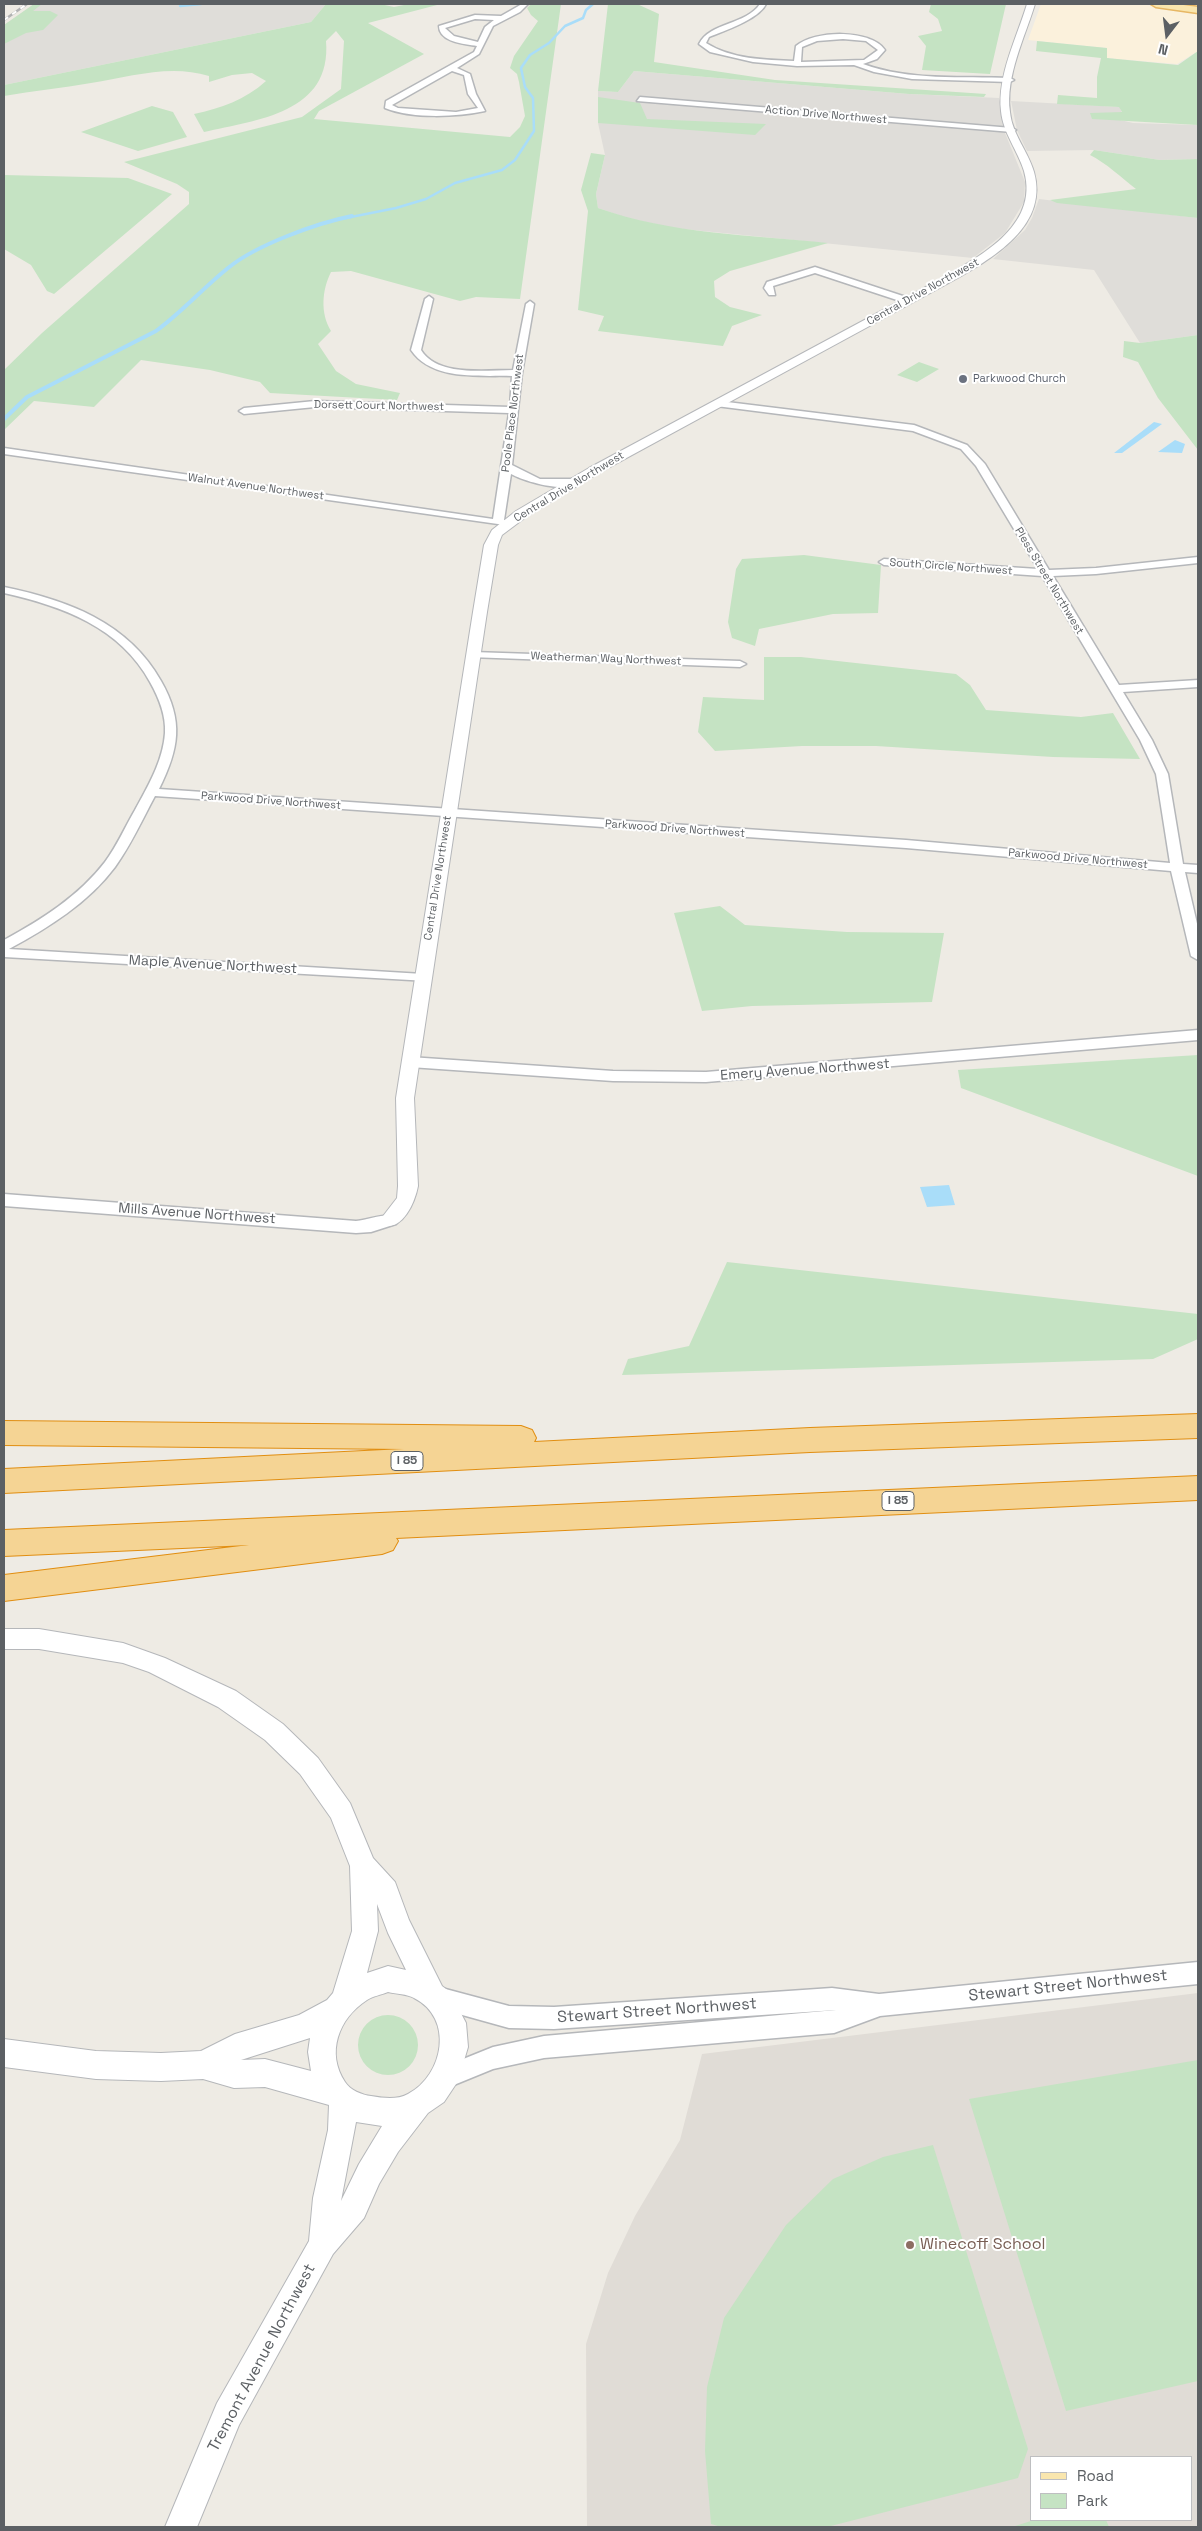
<!DOCTYPE html>
<style>
body{margin:0}
#map{position:relative;width:1202px;height:2531px;overflow:hidden;background:#eeebe4;font-family:"Space Grotesk",sans-serif}
canvas{display:block}
.frame{position:absolute;inset:0;border:5px solid #5c6064;pointer-events:none}
.legend{position:absolute;left:1030px;top:2456px;width:162px;height:65px;box-sizing:border-box;background:#fff;border:1px solid #bebfc1;margin:0;padding:6px 9px;list-style:none;font-size:15px;color:#5c6064}
.legend li{display:flex;align-items:center;gap:10px;height:25px}
.legend b{width:25px;border:1px solid #bebfc1}
.north{position:absolute;left:1142px;top:10px;width:50px;height:50px;-webkit-text-stroke:4px #fff;paint-order:stroke;rotate:195deg;font-size:14px;font-weight:700;line-height:20px;text-align:center;color:#5c6064}
.north::after{content:'';display:block;margin:auto;width:18px;height:22px;background:#5c6064;clip-path:polygon(50% 0,100% 100%,50% 72%,0 100%)}
</style>
<div id="map">
<canvas width="1202" height="2531"></canvas>
<div class="frame"></div>
<ul class="legend">
<li><b style="height:6px;background:#f9e6ae"></b>Road</li>
<li><b style="height:14px;background:#c5e3c3"></b>Park</li>
</ul>
<div class="north">N</div>
</div>
<script>
const context = document.querySelector('canvas').getContext('2d');
context.lineJoin = 'round';
function paint(path, color) {
  context.fillStyle = color;
  context.fill(path, 'evenodd');
}
function strokePath(path, color, width, dash) {
  context.strokeStyle = color;
  context.lineWidth = width;
  context.lineCap = dash ? 'butt' : 'round';
  context.setLineDash(dash || []);
  context.stroke(path);
}
function drawText(font, color, halo, rows, align = 'center') {
  context.font = font + ' "Space Grotesk",sans-serif';
  context.lineWidth = 4;
  context.setLineDash([]);
  context.textBaseline = 'middle';
  context.strokeStyle = halo;
  context.fillStyle = color;
  for (const [text, x, y, turn = 0] of rows) {
    context.save();
    context.translate(x, y);
    context.rotate((+turn || 0) * Math.PI / 180);
    context.textAlign = isNaN(turn) ? turn : align;
    if (halo) context.strokeText(text, 0, 0);
    context.fillText(text, 0, 0);
    context.restore();
  }
}
paint(new Path2D(`
 M1041 4H1140L1198 13V51L1177 64 1106 58 1107 48 1028 40Z`), '#fbf1dc');
paint(new Path2D(`
 M34 4H326L311 22 4 85V25Z
 M634 71 909 94 999 98 1005 133 1025 182 1024 202 1005 233 973 258 673 228 627 218 598 208 596 194 605 155 598 123V91L618 92Z
 M1011 101 1120 107 1122 113H1091L1133 123 1198 125V159L1160 160 1094 150 1027 151 1017 130Z
 M1039 199 1198 218V335L1140 343 1094 270 993 259 1025 230 1032 218Z`), '#dfddd9');
paint(new Path2D(`
 M1198 1993V2527H587L586 2344 608 2273 635 2216 680 2140 702 2054ZM1031 2457H1191V2520H1031Z`), '#e0dcd6');
paint(new Path2D(`
 M34 4H42L33 11H50L58 15 43 30 26 33 4 44V25Z
 M326 4H380L394 7 409 4H441L368 23 424 54 319 111 314 119 510 137 520 127 525 116 519 82 517 74 510 68 514 56 538 21 531 15 527 8 531 4H561L520 299 476 297 460 301 351 271 331 272C322 290 320 313 331 331L318 344 336 371 356 384 400 393 397 400 270 393 260 382 210 370 141 360 94 407 34 401 4 430V370L42 333 189 204V192L177 184 124 162 302 117 341 89 344 41 336 31 326 41C332 113 257 120 204 132L194 114C221 108 245 100 266 81L252 73 232 75 209 82V76C169 64 131 77 91 83 62 88 33 91 4 96V85L311 22Z
 M608 4H637L659 14 654 62 775 80 986 94 984 97 909 94 634 71 618 92 598 91Z
 M931 4H1006L990 74 922 70 926 46 918 36 942 31 938 19 929 12Z
 M1037 41 1107 48V58L1178 65 1198 51V125L1092 119 1090 113 1122 112 1119 107 1057 104 1058 95 1097 98V77L1101 58 1036 51Z
 M598 97 640 103 647 119 766 124 755 135 598 123Z
 M152 106 173 112 187 137 138 151 81 132Z
 M1094 150 1160 160 1198 159V218L1057 203 1050 200 1136 189C1122 178 1106 163 1090 155Z
 M591 153 605 155 596 194 598 208C671 234 751 235 828 243L730 271 714 281 715 297 730 307 762 315 732 326 723 346 598 331 604 316 578 310 588 211 581 190Z
 M4 175 128 178 172 194 54 294 47 291 31 265 4 249Z
 M1198 335V450L1158 398 1138 362 1123 357 1124 341 1140 343Z
 M919 362 939 369 917 382 897 375Z
 M804 555 881 565 878 613 833 614 759 629 755 646 732 638 728 622 736 569 742 559Z
 M764 657H801L956 674 970 685 986 710 1081 717 1113 713 1140 759 1053 757 876 746H802L715 751 698 732 703 697 764 700Z
 M720 906 745 925 847 932 944 933 932 1002 752 1006 702 1011 674 913Z
 M1198 1055V1176L961 1088 958 1070Z
 M727 1262 1198 1314V1339L1153 1359 622 1375 628 1359 689 1346Z
 M358 2045a30 30 0 1 1 60 0a30 30 0 1 1-60 0Z
 M1198 2060V2381L1066 2411 969 2099Z
 M933 2145 1028 2449 1018 2478 827 2527H721L711 2524 705 2451 707 2387 724 2318 786 2225 833 2179 883 2157Z
 M1034 2520H1106L1109 2527H1012Z`), '#c5e3c3');
paint(new Path2D(`
 M1154 422 1162 424 1122 453H1114Z
 M1175 440 1185 444 1182 453 1158 452Z
 M949 1185 955 1205 927 1207 920 1187Z`), '#a9ddf9');
strokePath(new Path2D(`
 M180 6 201 4
 M346 218 396 208 426 199 455 183 502 170 515 160 534 131 533 98 525 87 521 68 530 55 549 43 565 26 583 18 586 10 593 4`), '#a9ddf9', 2.5);
strokePath(new Path2D(`
 M4 419 27 397 156 331C182 312 203 288 228 268 256 245 317 223 352 216`), '#a9ddf9', 4);
const minor = new Path2D(`
 M522 4H528L520 12 493 26 479 54 457 68 470 74 476 94 485 111C457 117 412 119 385 108L386 101 474 52 477 46C464 44 439 42 439 26L475 15 501 16ZM475 19 494 20 485 27 478 42 454 36 445 28ZM452 71 464 75 468 94 478 108 456 112 398 108 392 105Z
 M760 4H766C759 19 724 31 709 37L706 43C731 59 765 60 794 61L796 46C815 30 870 29 885 50L877 59 863 64C910 81 961 76 1010 78L1014 80 1010 82 912 79 874 72 854 65 797 66 753 62 710 52 699 44C710 22 746 25 760 4ZM843 39 866 41 878 50 864 60 801 62 802 47 817 41Z
 M640 97 1012 128 1016 130 1012 132 637 101Z
 M815 267 912 299 913 301 906 303 815 273 773 286 775 295H769L764 288 767 282Z
 M429 296 433 299 421 350C438 377 485 370 513 370L526 304 530 301 534 304 522 373 512 465 540 479H576L581 482C567 494 526 482 511 474L504 520 512 522V526L4 454V448L493 519 509 413 315 407 244 414 239 411 244 408 315 401 510 407 512 376C479 375 432 381 411 350L425 299Z
 M719 401 914 425 967 445 985 464 1049 570 1096 568 1198 557V563L1096 574 1053 576 1119 685 1198 680V687L1123 692 1152 740 1168 774 1183 864 1198 865V873L1185 872 1198 928V960L1191 956 1171 871 906 848 155 796C142 820 131 845 115 867 88 903 48 928 9 949L423 974 430 978 428 981 4 957V940C41 920 79 896 105 862 117 846 125 827 135 810 148 786 163 761 165 733 166 715 159 698 150 682 120 627 62 606 4 593V587C67 600 128 622 161 681 184 721 179 749 159 789L906 840 1170 863 1156 774 1140 740 1042 576 884 565 879 562 884 559 1038 569 976 466 961 449 913 431 716 406V402Z
 M473 652 740 661 746 664 740 667 469 657V653Z
 M1198 1030V1040L706 1082 613 1081 410 1067 403 1062 410 1057 613 1071 706 1072Z
 M4 1194 356 1221C368 1220 384 1213 396 1216L398 1220 396 1224 371 1232 356 1233 4 1206Z
 M1198 1962V1984L880 2016 834 2033 544 2058 493 2069 444 2089 436 2086 433 2078 436 2070 493 2047 544 2036 836 2010 554 2029 509 2028 430 2006 427 1998 430 1990 438 1987 509 2006 554 2007 832 1988 879 1994Z`);
const tertiary = new Path2D(`
 M1027 4H1035C1025 37 1005 77 1010 112 1012 134 1028 151 1034 172 1050 229 986 262 945 285L597 474 526 517 502 535 498 545 487 612 414 1098 418 1186C415 1202 403 1231 383 1225L380 1220 397 1198 398 1186 396 1098 473 612 484 545 492 530 516 511 589 468 937 281C977 258 1040 227 1024 171 1018 151 1003 133 1001 111 997 76 1017 37 1027 4Z
 M4 1629H39L123 1643 165 1658 236 1691 283 1724 318 1758 350 1803 373 1858 395 1882 409 1920 442 1986 450 1992 466 2023 468 2047 458 2081 444 2102 428 2113 398 2152 379 2184 364 2218 333 2254 239 2425 197 2527H165L217 2403 309 2241 313 2198 328 2130 329 2105 265 2087 234 2088 203 2079 161 2081 96 2079 4 2067V2039L96 2051 161 2053 201 2051 235 2034 299 2015 327 2000 333 1993 352 1931 350 1866 331 1818 300 1774 265 1740 218 1707 149 1672 123 1663 39 1649H4ZM377 1904 388 1933 406 1970 388 1966 367 1973 378 1931ZM388 1992C396 1994 407 1994 414 1998 454 2018 444 2075 408 2094 397 2100 383 2098 371 2096 362 2095 350 2090 345 2082 326 2053 338 2019 367 2000 373 1996 381 1995 388 1992ZM310 2038 308 2052 311 2071 265 2059 241 2060ZM356 2122 382 2126 359 2164 341 2201Z`);
const primary = new Path2D(`
 M1151 4H1176L1198 7V13L1156 7Z`);
const motorway = new Path2D(`
 M1198 1414V1438L810 1452 4 1493V1469L404 1449 4 1445V1421L521 1426 532 1430 536 1438 534 1442 810 1428Z
 M1198 1476V1500L396 1538 398 1541 393 1550 382 1554 4 1601V1575L249 1545 4 1556V1530Z`);
strokePath(minor, '#b5b7ba', 3);
strokePath(tertiary, '#b5b7ba', 2);
strokePath(primary, '#e7b764', 3);
strokePath(motorway, '#e18e11', 2);
paint(minor, '#fff');
paint(tertiary, '#fff');
paint(primary, '#f9e6ae');
paint(motorway, '#f5d494');
const rail = new Path2D(`
 M4 20 27 4`);
strokePath(rail, '#b2b3b4', 2.5);
strokePath(rail, '#fff', 2, [5]);
for (const [x, y, r, color] of [
 [963,379,5,"#6b7280"],
 [910,2245,5,"#8d6e63"]
]) {
  const dot = new Path2D();
  dot.arc(x, y, r, 0, 2 * Math.PI);
  context.fillStyle = color;
  context.fill(dot);
  strokePath(dot, '#fff', 2);
}
drawText('11px', '#5c6064', '#fff', [
 ["Action Drive Northwest",826,115,5],
 ["Central Drive Northwest",923,292,-29],
 ["Dorsett Court Northwest",379,406,1],
 ["Poole Place Northwest",513,413,-83],
 ["Walnut Avenue Northwest",256,487,8],
 ["Central Drive Northwest",569,487,-31],
 ["South Circle Northwest",951,567,4],
 ["Pless Street Northwest",1049,581,59],
 ["Weatherman Way Northwest",606,659,2],
 ["Parkwood Drive Northwest",271,801,4],
 ["Parkwood Drive Northwest",675,829,4],
 ["Parkwood Drive Northwest",1078,859,5],
 ["Central Drive Northwest",438,878,-81]
]);
drawText('11px', '#5b616d', '#fff', [
 ["Parkwood Church",973,379]
], 'left');
for (const [x, y, w] of [
 [407,1461,32],
 [898,1501,32]
]) {
  const box = new Path2D();
  box.roundRect(x - w / 2, y - 9.5, w, 19, 4);
  context.fillStyle = '#fff';
  context.fill(box);
  strokePath(box, '#5c6064', 1);
}
drawText('bold 12px', '#5c6064', null, [
 ["I 85",407,1461],
 ["I 85",898,1501]
]);
drawText('14px', '#5c6064', '#fff', [
 ["Maple Avenue Northwest",213,965,3],
 ["Emery Avenue Northwest",805,1070,-4],
 ["Mills Avenue Northwest",197,1214,4]
]);
drawText('16px', '#5c6064', '#fff', [
 ["Stewart Street Northwest",1068,1986,-6],
 ["Stewart Street Northwest",657,2011,-4],
 ["Tremont Avenue Northwest",262,2358,-62]
]);
drawText('16px', '#785e54', '#fff', [
 ["Winecoff School",920,2245]
], 'left');
</script>
